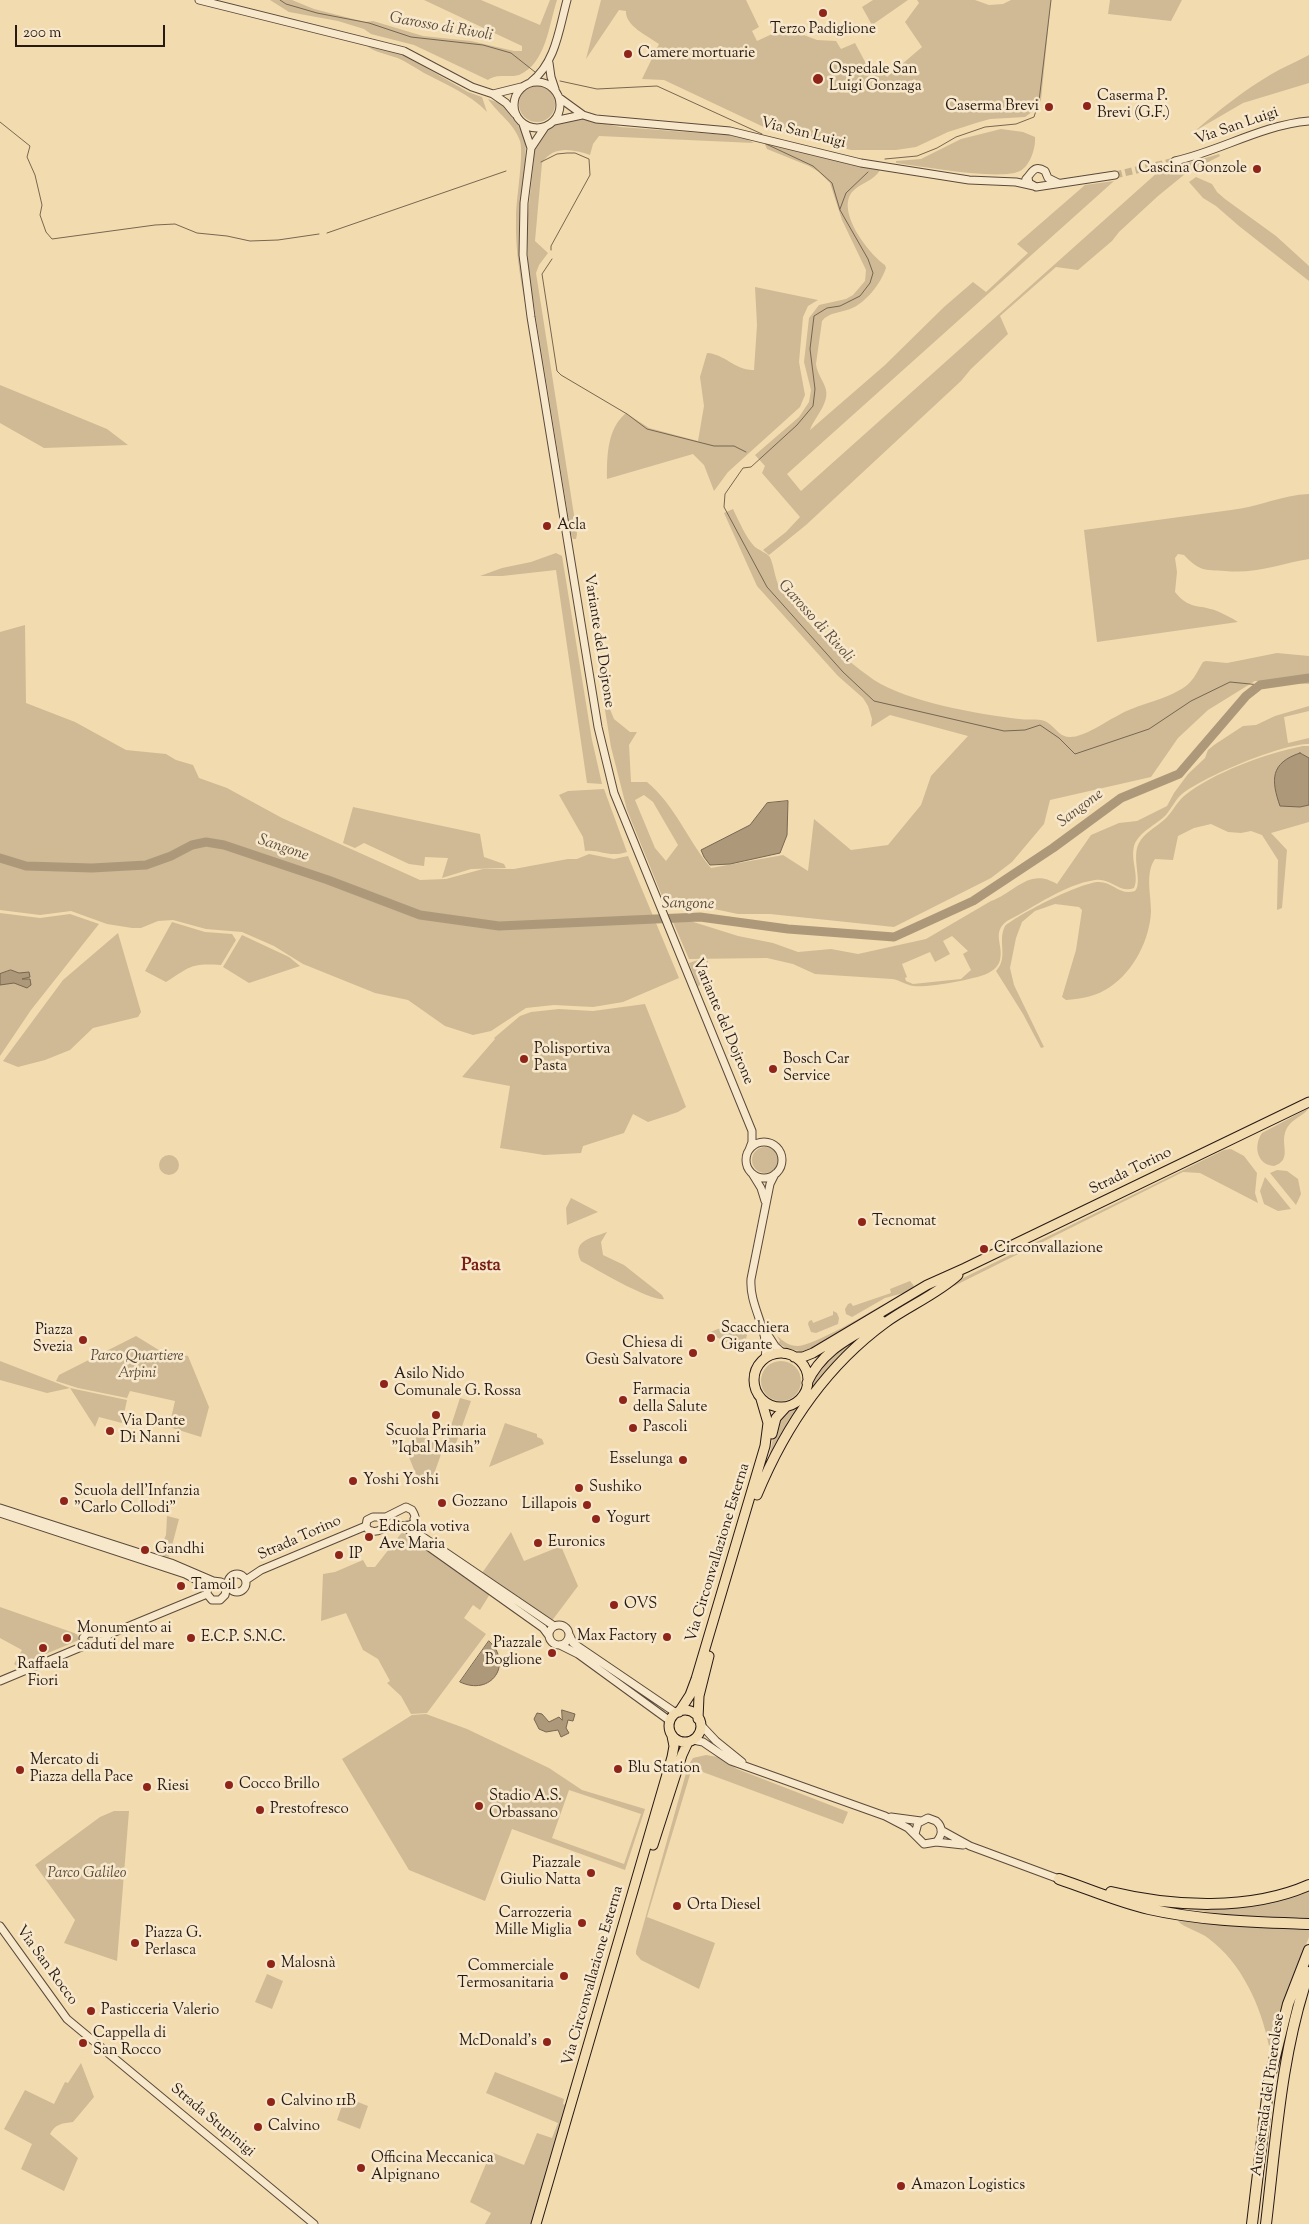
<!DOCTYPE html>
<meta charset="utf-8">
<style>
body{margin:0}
#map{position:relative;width:1309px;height:2224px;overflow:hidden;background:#f2dbaf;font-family:"Sorts Mill Goudy",serif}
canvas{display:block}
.scale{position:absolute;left:15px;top:25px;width:150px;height:22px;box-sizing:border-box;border:2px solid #271914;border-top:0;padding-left:6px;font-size:15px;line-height:18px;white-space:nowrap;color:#271914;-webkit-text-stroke:4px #f7e8cb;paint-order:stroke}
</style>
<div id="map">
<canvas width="1309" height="2224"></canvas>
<div class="scale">200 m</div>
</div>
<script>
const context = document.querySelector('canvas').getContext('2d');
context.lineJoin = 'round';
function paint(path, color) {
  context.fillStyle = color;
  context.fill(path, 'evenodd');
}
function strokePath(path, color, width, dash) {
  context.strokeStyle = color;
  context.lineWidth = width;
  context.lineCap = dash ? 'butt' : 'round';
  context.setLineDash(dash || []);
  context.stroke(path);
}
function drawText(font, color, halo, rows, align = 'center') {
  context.font = font + ' "Sorts Mill Goudy",serif';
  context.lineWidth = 5;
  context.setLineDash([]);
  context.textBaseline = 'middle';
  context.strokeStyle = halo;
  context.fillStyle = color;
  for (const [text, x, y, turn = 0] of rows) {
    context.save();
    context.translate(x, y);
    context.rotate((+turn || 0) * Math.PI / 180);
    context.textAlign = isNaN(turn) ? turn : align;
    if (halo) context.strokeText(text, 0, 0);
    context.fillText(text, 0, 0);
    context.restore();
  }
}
paint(new Path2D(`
 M270 0H292L314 9 365 22 373 21 423 36 471 41 514 51H522V46L424 0H481L540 25 550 0H557C549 24 546 64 519 75 508 78 497 73 488 80L414 45 371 34 364 29 338 21 289 12Z
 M601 0H746L759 27 752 31 757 41 785 28 817 40 836 41 841 49 855 43 870 71 880 66 887 77 922 47 905 22 919 3 917 0H975L989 5 1003 4 1011 0H1051L1041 100 1036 109 1025 117 990 119 976 123 948 132 916 147 896 150H851L768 129 664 80 642 79 659 44C648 36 625 26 626 11L619 10 586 59Z
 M873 0H908L872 25 862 7Z
 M1110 0H1182L1171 21 1108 14Z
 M369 44 402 54 468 92 482 97 487 112C470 94 445 84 424 73 416 68 408 63 400 59 391 55 373 52 367 46Z
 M1309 55V83L1243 103 1195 131C1219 110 1243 91 1270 75 1283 67 1296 62 1309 55Z
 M519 104a18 18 0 1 1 36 0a18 18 0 1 1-36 0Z
 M488 99 502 104 522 131 526 141 521 261 528 317C521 284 515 252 516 218 516 199 524 155 520 141 514 123 498 114 488 99Z
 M580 118 620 127 741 136 754 143 599 136 593 144 590 155C573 149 553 145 542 163L535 241 548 253 539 265 536 273 577 534 576 539H573L571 533 528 269 527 224 535 147 545 130 558 123Z
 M1001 129 1023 132 1035 137C1036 148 1030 166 1020 171 1001 181 920 166 896 163V161L921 159 961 139Z
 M763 140 880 170C874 181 860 183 852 192 836 212 869 254 885 265L886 268C881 283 866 303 850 309 840 313 829 312 822 321L816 364C817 374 824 381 826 390 829 404 814 418 810 430L885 365 944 307 973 282 986 292 1028 253 1017 244 1085 185 1114 181 787 474 801 491 1158 172 1219 154 1220 156 1185 174 1158 196 1119 232 1112 241 1078 270 1056 267 1000 316 1008 334 971 369 961 381 806 525 769 555 763 550 786 532 800 517 762 473 765 466 755 455 799 417 809 402 811 390 804 362 809 318 819 305 846 299 853 295 865 281 866 270 842 220 830 183 819 172 809 166 767 149Z
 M1196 177 1212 184 1217 192 1225 199 1276 236 1309 266V281L1239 226 1216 206 1203 198 1189 182Z
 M755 287 818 300 808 306 803 317 799 362 805 395 800 407 728 472 714 491 704 465 693 454 607 479C607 456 607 429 626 413L649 428 698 441 704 406 700 377 707 353C725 354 736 371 754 370L757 325Z
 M0 385 107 429 128 445 44 448 0 423Z
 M1309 494V559C1279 564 1256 574 1225 571 1204 570 1199 571 1184 555L1178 554 1175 558 1177 572 1175 592C1189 610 1199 604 1217 611 1224 614 1232 618 1238 622L1097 642 1084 530C1133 523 1182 517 1231 510 1258 507 1282 495 1309 494Z
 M733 509C739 521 745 536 754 546 758 550 765 552 769 556 773 560 775 580 780 588 806 623 838 655 874 680 908 702 978 714 1019 719 1026 720 1034 719 1041 720 1053 722 1058 737 1069 737 1083 738 1105 722 1117 716 1139 703 1165 701 1186 686 1194 680 1198 670 1203 662L1206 661 1227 663 1277 653 1309 656V684L1255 681 1208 710 1178 738 1151 777 1050 800 1044 824 1012 862 991 878 894 927 770 914H738L690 904 662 896 627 810 611 747 599 673 601 674 607 702 614 719 630 732H637L629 745 631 782H647C675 805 688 841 711 868L783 855 808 871 814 819 851 850 888 845 921 805 931 776 968 736 890 715 871 727 872 719 868 706 863 698 838 676 757 586 724 513ZM644 795 653 802 678 845 666 861 655 848 635 800Z
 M556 553 562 556 592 740 602 784 587 783 556 570 502 576H480L502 568 531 562Z
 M25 625 26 703 75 722 126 750 166 754 176 760 193 765 199 778 227 788 282 818 420 880 446 879 483 869H514L568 859H577L589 854 614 859 628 856 679 978 623 1002 593 1007 554 1005 526 1008 491 1031 473 1035 445 1026 408 1000 375 993 303 964 274 946 242 932 206 929 173 920 158 921 141 928H132L107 924 71 911 40 915 0 910V632Z
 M1309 706V711L1284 717 1288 743 1309 738V744C1281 744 1205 776 1182 794 1175 800 1172 808 1166 815 1156 825 1142 830 1135 843 1129 858 1140 876 1134 888 1120 894 1110 877 1095 880 1063 885 1035 907 1007 921 991 933 1004 945 1000 960 999 965 994 970 990 972 980 979 926 988 914 986 908 986 900 980 892 979L815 974 793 964 767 958 689 959 673 922 687 920 738 936 773 943 798 952 831 949 858 954 926 939 991 901C1016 892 1029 867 1057 884L1091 835 1119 823 1137 821 1167 806 1174 793 1188 774 1205 758 1208 750 1214 745 1243 726 1256 725 1275 716ZM952 936 968 951 963 954 971 970 961 979 913 984 906 981 905 978 907 977 902 964 930 952 935 962 950 954 943 941Z
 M1303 746H1309V758L1300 753V807L1309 805V822L1271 833 1287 850 1282 908 1277 910 1278 860 1262 835 1251 831 1241 833 1228 832 1211 824 1194 828 1178 836 1173 860 1155 859C1145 873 1151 894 1151 911 1150 939 1134 971 1110 987 1097 996 1082 999 1066 1000L1062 997 1076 950 1082 910 1079 907 1055 904 1035 911 1022 922 1016 938 1010 968 1014 985 1044 1047 1041 1048 1023 1014 996 971C1009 957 997 942 1005 926 1019 914 1081 882 1099 882 1113 882 1120 896 1135 891 1143 883 1131 857 1139 843 1144 833 1156 827 1164 820 1172 813 1176 803 1184 796 1212 773 1267 753 1303 746Z
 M604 789 627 852C608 858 600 849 585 851L583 837 559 795 568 791Z
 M353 807 480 834 484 857 504 864 506 868 471 869 442 878 448 858 425 857 424 866 409 864 364 843 355 848 343 843Z
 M0 913 40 918 70 914 99 924 31 1010 0 1056Z
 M172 922 205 932 232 934 236 940 221 965C191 963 191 966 166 982L145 971Z
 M118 933 141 1012 138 1017 93 1028 70 1050 45 1060 18 1067 3 1061 63 980Z
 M242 935 289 957 300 966 249 983 223 967Z
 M698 960 708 961C708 972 706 979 698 987L689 963Z
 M645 1004 686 1107 678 1112 648 1122 633 1114 624 1133 583 1146 581 1153 544 1155 500 1148 510 1086 462 1077 495 1039 494 1038 520 1016 531 1012 559 1009 593 1011Z
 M1309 1108C1303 1117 1289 1119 1285 1133 1281 1146 1292 1160 1274 1166 1257 1165 1253 1146 1262 1133Z
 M752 1160a13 13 0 1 1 26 0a13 13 0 1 1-26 0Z
 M1231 1149 1244 1156 1257 1173 1255 1193 1258 1203 1200 1173 1183 1172 954 1286 953 1283 1224 1150Z
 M159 1165a10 10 0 1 1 20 0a10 10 0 1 1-20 0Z
 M1277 1170 1287 1171 1298 1179 1301 1194 1296 1205 1270 1173Z
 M1265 1177 1291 1209 1278 1211 1264 1204 1260 1191Z
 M571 1198 598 1212 567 1225 566 1208Z
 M607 1232 601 1242 603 1255 624 1265 662 1295 664 1299C651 1302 596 1269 581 1261 571 1241 591 1238 607 1232Z
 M910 1281 914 1286 907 1292 885 1298 852 1317 846 1314 845 1309 848 1304 851 1303 853 1306 891 1293 890 1289Z
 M885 1303 854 1324 804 1352 786 1348 778 1343 780 1341 777 1336C783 1341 789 1346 798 1346 815 1345 869 1313 885 1303Z
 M833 1311 837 1313 839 1318 838 1324 816 1333 811 1332 808 1324 809 1321 812 1320 813 1323 833 1315Z
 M735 1322 743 1326 747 1335 743 1350 708 1333Z
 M871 1329 847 1352 768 1462 777 1420 804 1399 813 1377 824 1360Z
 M136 1336 162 1352 188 1356 209 1407 201 1437 169 1427 175 1401 130 1391 127 1398 78 1388 56 1381 59 1375Z
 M761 1381a20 20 0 1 1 40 0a20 20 0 1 1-40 0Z
 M0 1361 70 1388 127 1400 122 1423 99 1417 95 1427 70 1388 47 1393 0 1380Z
 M460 1398 471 1401 455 1446 445 1443 434 1474 428 1478 426 1485 421 1487 409 1457 417 1435 441 1444 447 1438Z
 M505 1423 537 1434V1437L542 1439 544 1444 489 1467Z
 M167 1516 179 1519 169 1557 158 1554 166 1535Z
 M403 1531 427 1550 490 1594 480 1610 473 1605 464 1618 486 1634 427 1713 411 1714 401 1696 387 1683 390 1681 378 1659 363 1650 346 1613 321 1621 323 1574 335 1572 363 1560 367 1567H375Z
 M511 1532 524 1561 561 1546 578 1586 551 1622 482 1573Z
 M0 1607 77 1634 79 1640 17 1666 14 1664 22 1650 0 1638Z
 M426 1714 467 1729 549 1768 582 1790 645 1809 625 1870 512 1829 485 1901 409 1870 342 1759 412 1715ZM569 1790 641 1814 624 1864 552 1838Z
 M706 1755 718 1757 737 1769 848 1812 843 1824 692 1768 647 1917 715 1943 699 1989 641 1960 636 1954V1951L688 1766 693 1758Z
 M114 1811H129L117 1961 64 1943 75 1920 35 1865 100 1817Z
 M1309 1888V1918L1235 1916 1153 1904 1180 1905Z
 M1178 1921 1233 1926 1309 1929V1937L1283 2003 1272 2046H1269C1261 2006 1242 1963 1208 1938 1199 1931 1184 1928 1178 1921Z
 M267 1974 283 1981 272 2009 255 2002Z
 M81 2063 94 2097 73 2122C63 2123 55 2124 50 2134L78 2158 64 2191 21 2169 32 2144 4 2129 25 2090 54 2104 65 2082 68 2083Z
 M495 2072 564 2099 563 2104 568 2106 533 2224H485L491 2213 470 2202 491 2152 524 2165 537 2133 552 2138 558 2123 486 2093Z
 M345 2097 368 2106 360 2129 337 2120Z`), '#cfba95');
const water = new Path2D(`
 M1300 753 1309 758V805L1300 807 1280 806C1271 780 1270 763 1300 753Z
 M788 801 787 835 780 853 730 864 710 865 704 857 701 850 750 825 767 803Z
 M11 970 19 973 29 972 30 977 22 979H30L31 985 27 988 14 983 0 985V974Z
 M489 1641C514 1664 491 1697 460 1682Z
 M562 1710 575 1714 573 1721 568 1720 566 1728 569 1733 561 1737 558 1730 546 1732 539 1729 534 1719 537 1713 542 1714 549 1722 559 1717 562 1720Z`);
paint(water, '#ad997a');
strokePath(water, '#776651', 1);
strokePath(new Path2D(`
 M280 0 286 4 317 13 369 23 411 37 483 45 511 53 535 72
 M560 81 597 89 657 86 762 134
 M0 122 30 146 27 157 35 175 42 205 40 215 46 232 52 239 155 225 175 224 197 233 227 236 250 241 278 240 319 234
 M766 144 813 166 832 183 840 210 868 259 873 273 870 283 860 296 840 306 827 308 814 316 810 349 815 389 813 406 797 425 751 467 743 468 725 494 724 507 767 587 843 672 874 701 1004 731 1025 730 1040 725 1059 738 1075 754 1149 729 1191 701 1230 682 1260 685
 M885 159 917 156 937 148 956 137 985 127 1016 124 1034 117 1039 101 1051 0
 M541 162 557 154 567 153H575L589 159 590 175 551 246V250
 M840 209 846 193 868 172
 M327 233 506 171
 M552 259 542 274 557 371 561 375 627 414 647 429 714 446H734L746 452`), '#776651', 1);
strokePath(new Path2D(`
 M0 858 26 866 92 868 146 865 171 856 192 845 206 842 224 845 328 880 420 915 499 926 700 917 788 929 894 937 973 901 1053 848 1121 798 1179 774 1246 696 1260 685 1309 678`), '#ad997a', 9);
strokePath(new Path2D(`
 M1115 175 1175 161`), '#c9b490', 7, [7, 3.5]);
const minor = new Path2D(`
 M199 0 404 51 472 87 493 94 506 103 515 114
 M549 63 551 77 555 89
 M514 105a23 23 0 1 1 46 0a23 23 0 1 1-46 0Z
 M531 82C556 62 559 29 567 0
 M493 94 521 87
 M561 99 583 115 596 119 730 131 861 163 969 180 1016 182 1034 186
 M554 121 582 115
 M523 124 531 148
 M545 127 531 148 524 203 523 255 531 317 598 727 614 793 752 1131V1142L749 1150
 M1175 161C1220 151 1262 125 1309 121
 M1028 178 1029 183 1036 187 1115 175
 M1026 179C1032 173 1034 164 1045 171L1048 178 1058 183
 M746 1160a18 18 0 1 1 36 0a18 18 0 1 1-36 0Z
 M753 1175 761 1188 765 1201
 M766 1332 775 1346 784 1354
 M765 1358C770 1330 749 1307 751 1279L770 1184 775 1174
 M406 1507 412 1510C425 1531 397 1524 388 1527 382 1528 378 1533 372 1531 368 1530 368 1530 366 1526L367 1520 373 1517H386Z
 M0 1508 171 1563 213 1581 221 1582 226 1590 225 1595 220 1600H212L207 1594 208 1586 213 1581
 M0 1513 185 1574 208 1586
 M414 1519 416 1528 420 1535 554 1626
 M405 1527 429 1547 543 1628 549 1636
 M228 1583a9 9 0 1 1 18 0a9 9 0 1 1-18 0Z
 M246 1580 261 1570 366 1526
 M549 1635a10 10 0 1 1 20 0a10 10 0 1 1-20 0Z
 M570 1636 573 1643 676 1713
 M86 1645 83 1638 87 1633 109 1634
 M560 1645 578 1654 670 1721
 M0 1681 86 1645 92 1646 110 1634 207 1594
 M700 1724 716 1741 742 1762
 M693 1740 703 1742 731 1761 885 1816 908 1828 924 1844 936 1842C943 1835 943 1827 936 1821L928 1818 918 1823 915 1834
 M891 1817 921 1821
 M941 1830 970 1846 1059 1879
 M936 1842 963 1845
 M0 1926 67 2019 314 2224`);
const major = new Path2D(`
 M754 1380a27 27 0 1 1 54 0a27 27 0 1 1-54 0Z
 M794 1357H803L813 1353 927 1285 965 1268 1309 1102
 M807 1383C823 1349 851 1338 881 1320
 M772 1434 776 1418 786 1407
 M757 1495C785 1427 825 1367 885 1323 907 1307 939 1293 958 1275
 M669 1726a16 16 0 1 1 32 0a16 16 0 1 1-32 0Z
 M679 1712 690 1695 696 1679 765 1446 768 1423 761 1399
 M698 1719 699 1696 709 1656
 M653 1845 682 1755 688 1742
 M536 2224 672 1757 674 1746 672 1736`);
const highway = new Path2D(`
 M1059 1879C1089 1889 1118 1902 1149 1909 1202 1921 1255 1922 1309 1924
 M1111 1892C1173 1907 1250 1911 1309 1885
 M1252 2224 1269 2081 1288 2004 1309 1950
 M1266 2224C1276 2140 1281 2053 1309 1972`);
strokePath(minor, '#5a4a3b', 9);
strokePath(major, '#271914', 11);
strokePath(highway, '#271914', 12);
strokePath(minor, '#f7e8cb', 7);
strokePath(major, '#f2dbaf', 9);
strokePath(highway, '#f2dbaf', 10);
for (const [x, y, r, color] of [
 [823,13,5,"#8f2418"],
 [628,54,5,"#8f2418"],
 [818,79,6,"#8f2418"],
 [1087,106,5,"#8f2418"],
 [1049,107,5,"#8f2418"],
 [1257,169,5,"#8f2418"],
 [547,526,5,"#8f2418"],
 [524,1059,5,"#8f2418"],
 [773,1069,5,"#8f2418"],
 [862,1222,5,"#8f2418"],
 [984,1249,5,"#8f2418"],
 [711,1338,5,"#8f2418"],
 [83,1340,5,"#8f2418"],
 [693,1353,5,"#8f2418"],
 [384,1384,5,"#8f2418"],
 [623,1400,5,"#8f2418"],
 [436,1415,5,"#8f2418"],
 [633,1428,5,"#8f2418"],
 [110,1431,5,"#8f2418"],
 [683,1460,5,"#8f2418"],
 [353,1481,5,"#8f2418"],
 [579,1488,5,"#8f2418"],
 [64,1501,5,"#8f2418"],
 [442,1503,5,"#8f2418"],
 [587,1505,5,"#8f2418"],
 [596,1519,5,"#8f2418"],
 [369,1537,5,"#8f2418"],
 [538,1543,5,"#8f2418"],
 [145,1550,5,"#8f2418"],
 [339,1555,5,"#8f2418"],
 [181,1586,5,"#8f2418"],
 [614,1605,5,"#8f2418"],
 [667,1637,5,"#8f2418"],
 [67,1638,5,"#8f2418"],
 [191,1638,5,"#8f2418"],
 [43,1648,5,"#8f2418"],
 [552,1653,5,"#8f2418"],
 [618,1769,5,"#8f2418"],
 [20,1770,5,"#8f2418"],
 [229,1785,5,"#8f2418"],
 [147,1787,5,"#8f2418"],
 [479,1806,5,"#8f2418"],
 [260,1810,5,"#8f2418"],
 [591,1873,5,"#8f2418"],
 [677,1906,5,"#8f2418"],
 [582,1923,5,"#8f2418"],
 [135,1943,5,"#8f2418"],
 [271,1964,5,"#8f2418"],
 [564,1976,5,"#8f2418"],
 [91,2011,5,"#8f2418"],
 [547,2042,5,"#8f2418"],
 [83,2043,5,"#8f2418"],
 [271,2102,5,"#8f2418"],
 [258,2127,5,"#8f2418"],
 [361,2168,5,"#8f2418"],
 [901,2186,5,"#8f2418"]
]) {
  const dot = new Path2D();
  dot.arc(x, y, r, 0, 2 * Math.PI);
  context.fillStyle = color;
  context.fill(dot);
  strokePath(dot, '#f7e8cb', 2);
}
drawText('15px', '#271914', '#f7e8cb', [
 ["Terzo Padiglione",823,30,"center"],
 ["Camere mortuarie",638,54],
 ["Ospedale San",829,70],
 ["Luigi Gonzaga",829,87],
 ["Caserma P.",1097,97],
 ["Brevi (G.F.)",1097,114],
 ["Caserma Brevi",1039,107,"right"],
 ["Cascina Gonzole",1247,169,"right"],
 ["Acla",557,526],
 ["Polisportiva",534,1050],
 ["Pasta",534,1067],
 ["Bosch Car",783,1060],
 ["Service",783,1077],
 ["Tecnomat",872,1222],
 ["Circonvallazione",994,1249],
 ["Scacchiera",721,1329],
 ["Gigante",721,1346],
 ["Piazza",73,1331,"right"],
 ["Svezia",73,1348,"right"],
 ["Chiesa di",683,1344,"right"],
 ["Gesù Salvatore",683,1361,"right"],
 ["Asilo Nido",394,1375],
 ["Comunale G. Rossa",394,1392],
 ["Farmacia",633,1391],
 ["della Salute",633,1408],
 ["Via Dante",120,1422],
 ["Di Nanni",120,1439],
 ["Pascoli",643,1428],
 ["Scuola Primaria",436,1432,"center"],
 ["\"Iqbal Masih\"",436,1449,"center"],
 ["Esselunga",673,1460,"right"],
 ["Yoshi Yoshi",363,1481],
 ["Sushiko",589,1488],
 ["Scuola dell'Infanzia",74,1492],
 ["\"Carlo Collodi\"",74,1509],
 ["Gozzano",452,1503],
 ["Lillapois",577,1505,"right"],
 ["Yogurt",606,1519],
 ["Edicola votiva",379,1528],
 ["Ave Maria",379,1545],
 ["Euronics",548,1543],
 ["Gandhi",155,1550],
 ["IP",349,1555],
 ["Tamoil",191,1586],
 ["OVS",624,1605],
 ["Monumento ai",77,1629],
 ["caduti del mare",77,1646],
 ["Max Factory",657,1637,"right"],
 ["E.C.P. S.N.C.",201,1638],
 ["Piazzale",542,1644,"right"],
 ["Boglione",542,1661,"right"],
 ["Raffaela",43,1665,"center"],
 ["Fiori",43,1682,"center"],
 ["Mercato di",30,1761],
 ["Piazza della Pace",30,1778],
 ["Blu Station",628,1769],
 ["Cocco Brillo",239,1785],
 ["Riesi",157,1787],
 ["Stadio A.S.",489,1797],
 ["Orbassano",489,1814],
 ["Prestofresco",270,1810],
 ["Piazzale",581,1864,"right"],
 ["Giulio Natta",581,1881,"right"],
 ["Orta Diesel",687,1906],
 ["Carrozzeria",572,1914,"right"],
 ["Mille Miglia",572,1931,"right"],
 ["Piazza G.",145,1934],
 ["Perlasca",145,1951],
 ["Malosnà",281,1964],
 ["Commerciale",554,1967,"right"],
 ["Termosanitaria",554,1984,"right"],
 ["Pasticceria Valerio",101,2011],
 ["Cappella di",93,2034],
 ["San Rocco",93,2051],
 ["McDonald's",537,2042,"right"],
 ["Calvino 11B",281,2102],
 ["Calvino",268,2127],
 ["Officina Meccanica",371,2159],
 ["Alpignano",371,2176],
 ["Amazon Logistics",911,2186]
], 'left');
drawText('15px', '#271914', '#f7e8cb', [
 ["Via San Luigi",1237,127,-19],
 ["Via San Luigi",803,134,14],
 ["Variante del Dojrone",598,641,81],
 ["Variante del Dojrone",722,1022,67],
 ["Strada Torino",1131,1172,-26],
 ["Strada Torino",300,1539,-24],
 ["Via Circonvallazione Esterna",719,1553,-73],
 ["Via San Rocco",46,1966,54],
 ["Via Circonvallazione Esterna",594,1976,-74],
 ["Autostrada del Pinerolese",1269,2095,-82],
 ["Strada Stupinigi",212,2121,40]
]);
drawText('italic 15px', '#59493b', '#f7e8cb', [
 ["Parco Quartiere",137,1357],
 ["Arpini",137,1374],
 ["Parco Galileo",87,1874]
]);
drawText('italic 16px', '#5d4c3d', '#f7e8cb', [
 ["Garosso di Rivoli",441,28,10],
 ["Garosso di Rivoli",815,622,48],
 ["Sangone",1081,809,-37],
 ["Sangone",283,849,19],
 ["Sangone",688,905,1]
]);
drawText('bold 18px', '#7a1f14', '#f7e8cb', [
 ["Pasta",481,1267]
]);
</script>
